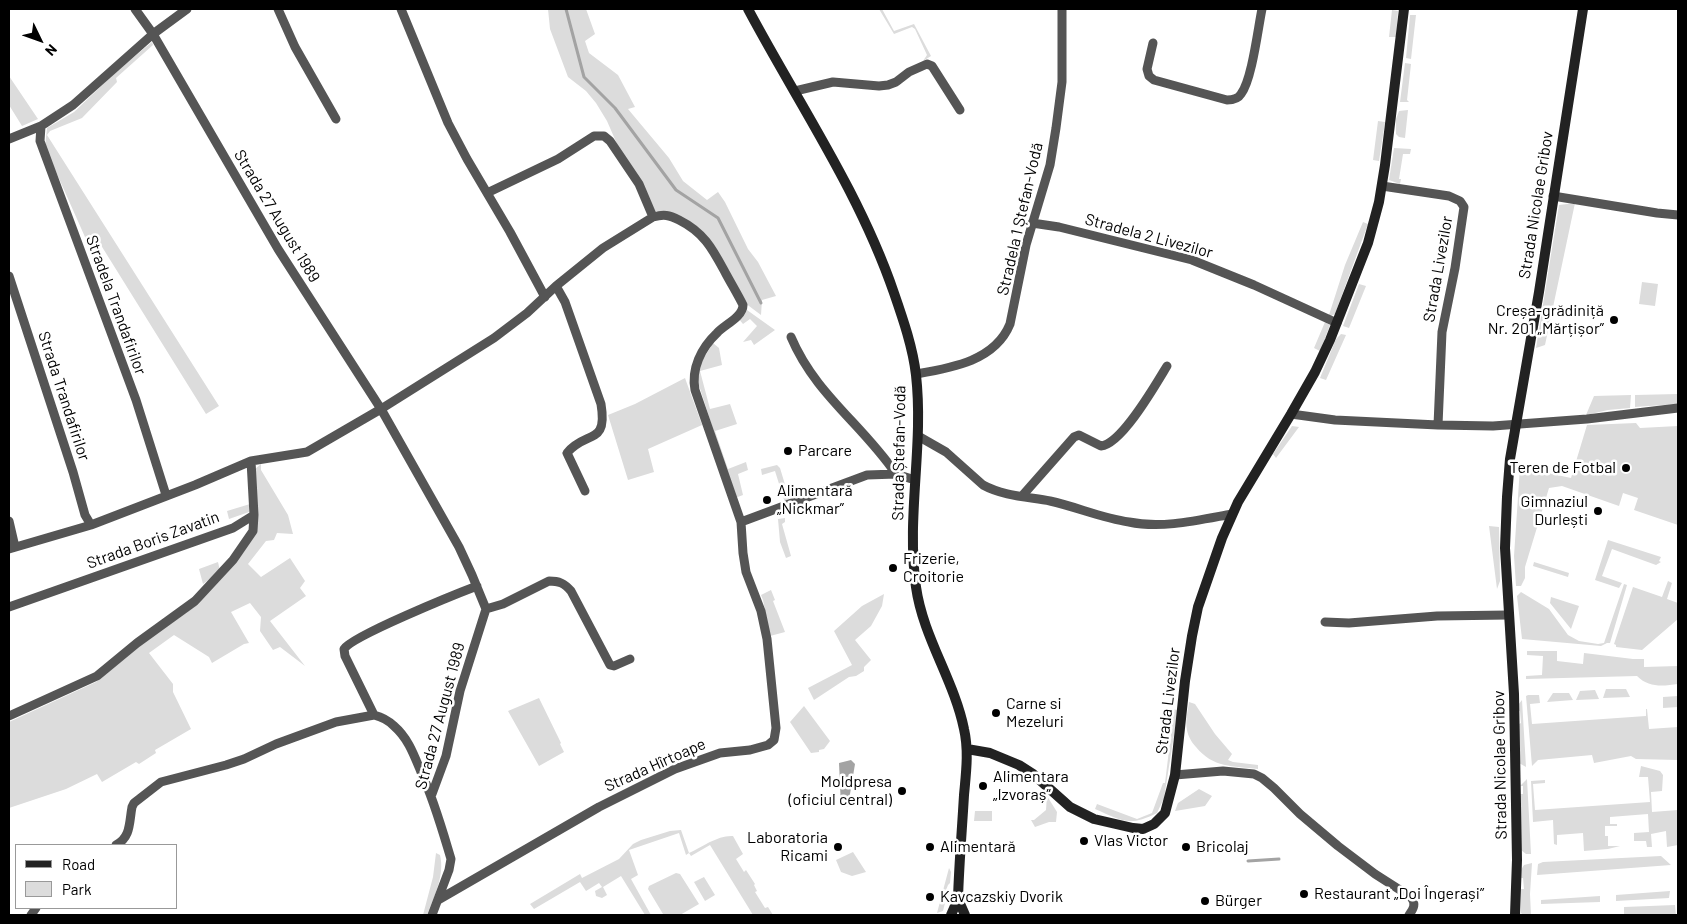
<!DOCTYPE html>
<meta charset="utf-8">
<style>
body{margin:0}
#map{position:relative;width:1687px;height:924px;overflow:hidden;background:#fff;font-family:Barlow,sans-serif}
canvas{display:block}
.frame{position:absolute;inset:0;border:10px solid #000;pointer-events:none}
.legend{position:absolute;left:15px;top:844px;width:162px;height:65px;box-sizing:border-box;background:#fff;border:1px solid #999;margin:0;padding:6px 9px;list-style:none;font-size:15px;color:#000}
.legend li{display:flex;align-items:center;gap:10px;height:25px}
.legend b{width:25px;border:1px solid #999}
.north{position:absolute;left:15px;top:15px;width:50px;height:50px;-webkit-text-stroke:4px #fff;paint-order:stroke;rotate:132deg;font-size:14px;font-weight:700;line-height:20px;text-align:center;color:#000}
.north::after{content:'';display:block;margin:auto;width:18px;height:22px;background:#000;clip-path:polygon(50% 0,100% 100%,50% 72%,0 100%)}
</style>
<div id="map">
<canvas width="1687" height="924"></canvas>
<div class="frame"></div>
<ul class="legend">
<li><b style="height:6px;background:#222"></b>Road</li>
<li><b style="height:14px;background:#dcdcdc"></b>Park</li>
</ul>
<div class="north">N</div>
</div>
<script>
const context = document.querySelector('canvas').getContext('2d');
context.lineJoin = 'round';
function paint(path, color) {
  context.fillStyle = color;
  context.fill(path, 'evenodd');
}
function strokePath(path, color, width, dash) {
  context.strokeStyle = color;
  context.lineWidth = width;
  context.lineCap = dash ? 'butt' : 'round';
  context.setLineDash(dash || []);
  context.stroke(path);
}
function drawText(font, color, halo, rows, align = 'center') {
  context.font = font + ' Barlow,sans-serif';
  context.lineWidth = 5;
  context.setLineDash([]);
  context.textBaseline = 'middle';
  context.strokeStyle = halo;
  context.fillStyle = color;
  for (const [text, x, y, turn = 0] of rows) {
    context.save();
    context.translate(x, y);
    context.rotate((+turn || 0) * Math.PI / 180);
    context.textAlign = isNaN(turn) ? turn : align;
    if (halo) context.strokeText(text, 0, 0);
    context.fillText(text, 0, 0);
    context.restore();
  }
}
paint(new Path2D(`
 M548 9H586L595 34 585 41 589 53 618 75 635 107 628 109 669 158 683 181 707 200 718 192 725 202 748 249 758 262 776 296 762 300 761 315 745 303 709 240 666 212 655 211 617 144 607 121 596 103 586 91 568 77 550 29Z
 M879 9H882L894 31 914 24 931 56 923 61 927 55 915 29 912 27 894 34Z
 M1392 10 1398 11 1396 37H1389Z
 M1410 15H1416L1411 59 1406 58Z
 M152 42 153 45 116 78 117 82 82 118 50 131 47 135 219 406 206 414 99 242 89 246 45 147 47 128 74 112 118 70Z
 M1405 63 1411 64 1407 100 1409 102H1400Z
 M9 76 38 119 22 126 9 105Z
 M1408 110 1405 138 1399 137 1396 134V119L1399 111Z
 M1378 121 1385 122 1379 161 1373 160Z
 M1394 148 1411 149 1410 154H1403L1399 179H1401L1400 184 1389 180Z
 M1575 203 1545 345 1536 348 1559 205Z
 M1363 222 1368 224 1335 314 1331 316 1329 315 1345 265Z
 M1642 282 1658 284 1655 306 1639 304Z
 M1359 284 1366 286 1349 328 1343 326Z
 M747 310 775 330 754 345 751 340 743 342 757 326 750 319 743 324 738 318Z
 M1325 322 1330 325 1320 351 1314 348Z
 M1341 334 1346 335 1326 380 1320 378 1336 339Z
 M713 343 719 348 722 365 700 371 710 409 730 404 737 424 715 431 728 469 746 462 748 470 738 474 743 495 735 498 697 379 701 363Z
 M685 378 702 425 648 449 654 472 628 480 608 415 635 404Z
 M1678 394V404L1635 407V395Z
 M1631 395 1630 408 1608 410 1586 415 1594 396Z
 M1636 423 1640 428 1678 426V525L1634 510 1638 498 1623 493 1619 506 1562 486 1549 488 1525 567V578L1521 586H1516L1514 556 1520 467 1571 478 1587 425Z
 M1292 426 1299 427 1276 458 1273 454Z
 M261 464V470L288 515 293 534 277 533 274 540 266 541 248 564 261 577 290 558 305 581 300 588 306 596 270 621 305 666 280 647 273 650 260 631 261 617 250 603 231 612 249 643 244 644 212 663 209 657 174 635 149 653 173 684V692L191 729 155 750 156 753 139 764 136 762 102 782 97 774 66 789 9 808V722L96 682 142 644 198 604 257 531 255 469Z
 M777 465 780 468 790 501 785 503 775 471 762 475 761 469Z
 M250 504 249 512 229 519 227 511Z
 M785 518V522L782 524 791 556 786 558 780 542 778 519Z
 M1489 526 1499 527 1500 581 1497 589Z
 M1608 540 1661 557 1659 561 1661 562 1656 565 1612 549 1602 576 1622 583 1619 588 1595 580Z
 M218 562 220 571 203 584 199 569Z
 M1534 562 1569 573 1568 577 1533 566Z
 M1668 581 1672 583 1667 599 1678 603V619L1642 650 1616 647V645L1614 644 1633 587 1662 597Z
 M1624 584 1627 585 1610 643H1607L1601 646 1522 639 1517 596 1521 592 1549 609 1568 635 1579 641 1598 644 1604 643Z
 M771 590 775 600 773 601 785 632 770 636 763 600 761 595Z
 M884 594 882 606 871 626 855 640 871 660 864 667V671L856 676 849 677 814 700 808 688 852 665 834 631 862 606Z
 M1551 597 1579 606 1571 629 1550 603Z
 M1527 651H1557V661L1583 664 1584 653 1633 659H1644V667L1678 666V684C1663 686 1649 688 1637 676L1526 679V676L1542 675 1543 656 1527 655Z
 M1606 689H1626L1630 697 1603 698Z
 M1595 690 1599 699 1576 700 1580 691Z
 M1553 693H1569L1573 700 1547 702Z
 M1528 695H1539L1540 703 1530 704 1532 724 1646 716V709H1647L1649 729 1678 727V760L1636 759 1631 756 1594 763 1592 755 1538 760 1532 766 1526 696Z
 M1678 696V707L1663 708V697Z
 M539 698 561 743 560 744 564 752 539 766 508 711Z
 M1522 700 1526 767 1519 763V724L1521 723 1520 711H1518V705Z
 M1189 702 1195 704 1215 734 1232 754 1228 760 1233 762 1258 765V769C1233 766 1213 768 1196 747 1192 743 1188 736 1187 730 1185 721 1188 710 1189 702Z
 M804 706 830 741 824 749 819 750V752L811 753 790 722Z
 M1170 709 1178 710 1164 798 1157 813C1129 827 1123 821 1095 809L1097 804 1137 819 1152 813 1163 783H1165L1173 717 1170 716Z
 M1641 766 1660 771 1663 775 1662 791 1651 792 1652 812 1678 810V845L1667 847 1666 831 1651 834 1652 847H1647L1646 841H1634V833L1649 832 1648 814 1610 817V824H1617V826H1605V836H1608V846H1620L1608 849 1584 851 1583 833 1557 835V845L1554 844 1553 820 1533 822 1531 781 1545 780V783L1533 784 1535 810 1650 802 1648 777H1639Z
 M1527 779 1531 854H1526L1521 850 1520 794H1523V786H1520Z
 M1199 789 1212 796 1205 806 1175 811 1178 803Z
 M1047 796 1057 812 1056 822H1049L1035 827 1031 820H1034L1046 810Z
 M975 811H992V821H974Z
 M681 830 689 853C702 847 718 835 733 836L743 854 736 859 744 872 746 870 755 884 754 885 757 891 755 892 765 908 768 907 773 915H753L710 845 691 856 689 853 686 855 679 833 629 850 638 875 631 879 651 915H645L621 876 603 887 607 895 602 898 596 896 595 891 602 887 599 883 586 891 580 882 534 909 530 904 580 874 582 878 619 859 633 844 641 840 670 831Z
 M853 852 866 872 852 876 841 872 836 860Z
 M436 853 440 855C445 875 434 897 427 915H423L433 877Z
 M1661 856 1671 865 1537 875 1538 864 1543 862Z
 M1532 863 1530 894 1531 915H1523L1521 913V889H1524L1523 878H1521V870L1524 865Z
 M949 868 951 872 950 883 948 885 945 893 947 895 943 911 937 913Z
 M676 873 680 874 699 904 680 915 663 914 648 889 649 886Z
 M704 877 715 895 705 901 694 882Z
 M1670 891 1669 898 1616 901V895Z
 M1600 896V902L1541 904V900Z
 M1675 905 1676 915H1624V907Z`), '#dcdcdc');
paint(new Path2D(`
 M851 760 855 764 848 806 841 807 839 763Z`), '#a3a3a3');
strokePath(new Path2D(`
 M566 9 584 77 615 108 676 190 718 218 761 303
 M1248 861 1279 859`), '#a3a3a3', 3);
strokePath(new Path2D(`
 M135 9 153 34 278 249 381 409 459 547 472 575 486 609 460 691 446 756 432 794
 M278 9 295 47 336 119
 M401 9 448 123 467 159 510 232 545 297
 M1153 43 1147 69 1149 76 1154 80 1227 100C1232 100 1238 99 1241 94 1252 80 1258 28 1262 9
 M795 91 833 82 879 86 888 85 896 82 909 72 927 64 932 66 960 110
 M41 126 40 141 136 400 166 495
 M9 139 41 126 73 105 153 34 187 9
 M1382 186 1449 196 1460 201 1464 207 1455 268 1442 332 1438 425
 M487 193 558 159 594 136H604L610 141 639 184 653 217
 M1553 196 1657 213 1678 215
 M1032 223 1059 227 1192 260 1254 285 1337 323
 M9 276 73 472 85 515 91 525
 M556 286 565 302 601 404C608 446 586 430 567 453L585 491
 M791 337C815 394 863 425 896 474
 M916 374C951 368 995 361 1010 324L1026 245 1050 165 1056 128 1062 82V9
 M1291 414 1335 420 1438 425 1493 426 1587 419 1678 408
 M918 436 946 452 983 485C1003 496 1029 497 1050 501 1077 507 1102 518 1129 522 1162 529 1199 520 1232 514
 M1022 496 1074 437 1079 435 1101 446C1122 444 1156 384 1167 366
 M9 521 15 547
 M9 549 91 525 195 485 251 461 307 452 381 409 494 338 527 313 556 286 603 248 653 217C664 214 669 215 679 220 705 233 713 250 726 274 732 285 738 295 743 305 743 317 724 325 717 333 701 348 691 369 695 390L741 522
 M9 607 233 528 254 515 251 461
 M486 609 503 604 549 581C559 581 564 583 571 591L610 665 614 666 630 659
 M1325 622 1349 623 1437 616 1508 615
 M9 716 97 676 137 643 195 601 233 560 253 531 254 515
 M1175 775 1223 771 1254 774 1262 778 1274 788 1300 814 1338 846 1375 874 1411 897C1416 904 1414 908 1409 915
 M116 845C131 837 129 823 132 807L134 803 161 782 226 765 244 759 276 744 336 722 374 715
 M438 900 599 807 675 769 720 753 750 750 768 745 774 740 776 728 767 639 761 611 746 572 743 553 741 522 867 475 896 474 915 480
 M31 915 36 908
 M432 915 449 870 451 859C442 829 434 800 421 772 414 755 408 738 394 726 388 720 382 717 374 715L345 656 344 649C352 636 456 594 477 586`), '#555', 9);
strokePath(new Path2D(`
 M748 9C798 103 859 191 894 293 903 319 913 348 916 375 924 446 906 516 916 587 923 637 954 680 964 729 969 751 966 773 964 795 962 830 959 864 958 899L951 915
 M967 749 990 753 1019 765 1033 774 1070 807 1094 819 1133 828 1143 829 1154 824 1165 813 1175 775 1185 681 1192 636 1198 607 1222 538 1238 502 1291 414 1315 372 1330 340 1368 243 1379 202 1385 165 1404 9
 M958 899 965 915
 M1515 915 1517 860 1514 694 1505 548 1507 497 1510 459 1539 292 1583 9`), '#222', 10);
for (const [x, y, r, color] of [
 [1614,320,5,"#000"],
 [788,451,5,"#000"],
 [1626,468,5,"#000"],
 [767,500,5,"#000"],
 [1598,511,5,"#000"],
 [893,568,5,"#000"],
 [996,713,5,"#000"],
 [983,786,5,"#000"],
 [902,791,5,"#000"],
 [1084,841,5,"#000"],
 [838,847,5,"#000"],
 [930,847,5,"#000"],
 [1186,847,5,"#000"],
 [1304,894,5,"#000"],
 [930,897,5,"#000"],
 [1205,901,5,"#000"]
]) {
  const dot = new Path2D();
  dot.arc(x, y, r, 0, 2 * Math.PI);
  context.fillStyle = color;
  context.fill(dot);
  strokePath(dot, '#fff', 2);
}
drawText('16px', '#000', '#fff', [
 ["Strada Nicolae Gribov",1536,205,-81],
 ["Strada 27 August 1989",277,216,59],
 ["Stradela 1 Ștefan-Vodă",1020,219,-77],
 ["Stradela 2 Livezilor",1149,236,15],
 ["Strada Livezilor",1438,269,-80],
 ["Stradela Trandafirilor",116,305,70],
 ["Strada Trandafirilor",64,396,72],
 ["Strada Ștefan-Vodă",899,453,-89],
 ["Strada Boris Zavatin",153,540,-20],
 ["Strada Livezilor",1168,701,-83],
 ["Strada 27 August 1989",440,716,-75],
 ["Strada Hîrtoape",655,765,-24],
 ["Strada Nicolae Gribov",1500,765,-91]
]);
drawText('16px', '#000', '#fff', [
 ["Creșa-grădiniță",1604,311,"right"],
 ["Nr. 201 „Mărțișor”",1604,329,"right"],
 ["Parcare",798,451],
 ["Teren de Fotbal",1616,468,"right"],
 ["Alimentară",777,491],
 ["„Nickmar”",777,509],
 ["Gimnaziul",1588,502,"right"],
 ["Durlești",1588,520,"right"],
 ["Frizerie,",903,559],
 ["Croitorie",903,577],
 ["Carne si",1006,704],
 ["Mezeluri",1006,722],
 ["Alimentara",993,777],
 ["„Izvoraș”",993,795],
 ["Moldpresa",892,782,"right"],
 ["(oficiul central)",892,800,"right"],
 ["Laboratoria",828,838,"right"],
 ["Ricami",828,856,"right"],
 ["Vlas Victor",1094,841],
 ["Alimentară",940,847],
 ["Bricolaj",1196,847],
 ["Restaurant „Doi Îngerași”",1314,894],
 ["Kavcazskiy Dvorik",940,897],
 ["Bürger",1215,901]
], 'left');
</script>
